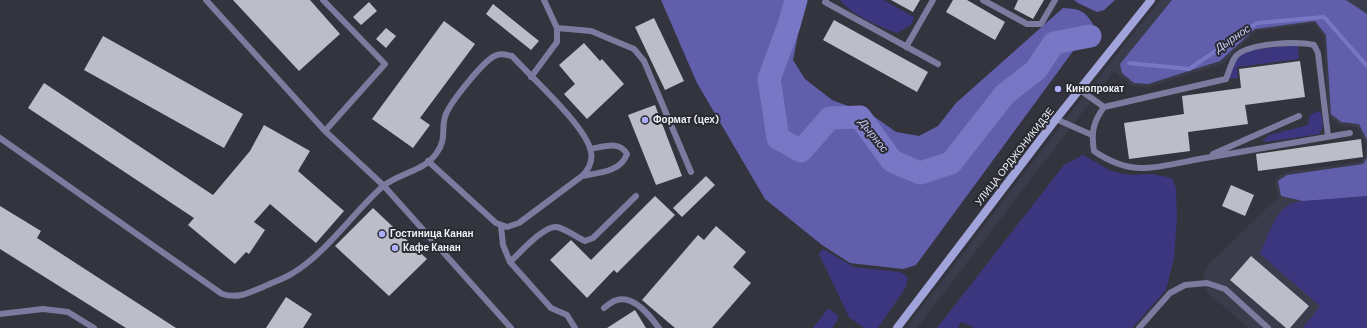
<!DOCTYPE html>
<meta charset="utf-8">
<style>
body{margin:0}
canvas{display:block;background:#33343d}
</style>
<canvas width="1367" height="328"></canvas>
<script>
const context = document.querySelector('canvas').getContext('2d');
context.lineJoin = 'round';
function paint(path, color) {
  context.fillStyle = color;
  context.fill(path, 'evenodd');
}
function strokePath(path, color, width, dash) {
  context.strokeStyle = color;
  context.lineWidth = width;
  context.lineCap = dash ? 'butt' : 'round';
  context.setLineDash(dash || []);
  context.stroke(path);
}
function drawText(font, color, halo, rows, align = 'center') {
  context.font = font + ' "DM Sans",sans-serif';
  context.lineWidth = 4;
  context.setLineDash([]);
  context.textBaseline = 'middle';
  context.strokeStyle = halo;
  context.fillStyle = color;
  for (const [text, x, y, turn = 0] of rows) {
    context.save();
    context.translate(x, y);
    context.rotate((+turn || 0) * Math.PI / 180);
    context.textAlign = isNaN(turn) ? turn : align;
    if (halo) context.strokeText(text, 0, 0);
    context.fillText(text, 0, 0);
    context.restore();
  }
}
paint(new Path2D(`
 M1160 0H1367V328H1249L1207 292 1203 276 1209 264 1276 199 1278 198 1275 179 1286 172 1361 162 1365 155 1366 144 1357 127 1340 125 1328 116 1324 36 1314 23 1256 31 1222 64 1148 87 1133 86 1114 71 917 328H906L1062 124Z`), '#3b3c4b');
paint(new Path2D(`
 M840 0H884L914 17 912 24 897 33C880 27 850 14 840 0Z
 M1298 45 1299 59 1237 67 1238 78 1228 79C1231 72 1234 62 1240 56 1250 47 1284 47 1298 45Z
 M1318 111 1321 113C1323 121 1324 127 1319 134L1266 142 1263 140 1269 135 1308 125 1310 115Z
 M1083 155 1111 171 1130 175 1152 174 1172 178 1176 188 1177 218 1174 258 1166 290 1132 328H975L961 322 958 328H937L1064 165Z
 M1367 196V328H1303L1320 306 1260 254C1267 239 1273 216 1287 206 1299 197 1351 198 1367 196Z
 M823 249 854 267 900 272 908 277 906 287 878 328H864L849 317 819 254Z
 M830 309 838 316V319L832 328H813L827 310Z`), '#3c367e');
paint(new Path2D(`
 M661 0H805L793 60 805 79 832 100 872 115 896 132 919 136 938 126 956 103 1063 8C1080 9 1084 10 1093 24L916 265 903 269 850 263 822 245 765 199 697 83Z
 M1074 0H1115L1104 10 1097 12 1078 3Z
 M1172 0H1346L1367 14V140L1359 124 1341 122 1331 114 1326 35 1315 21 1255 29 1220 61 1148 84 1134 83 1122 73 1120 64Z
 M1367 158V196L1303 201 1281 196 1278 181 1287 175 1363 164Z`), '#615fac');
strokePath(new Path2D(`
 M1129 63 1189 69 1257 23 1324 17 1367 66`), '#7877c6', 4);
strokePath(new Path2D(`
 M796 0 789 25 769 79 778 138 801 151 830 118 860 117 892 161 920 173 951 163 1005 94 1036 70 1054 43 1090 36`), '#7877c6', 23);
paint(new Path2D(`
 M233 0H310L340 34 299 71Z
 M891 0H920L913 12Z
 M953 0H967L1005 22 995 40 946 12Z
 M1018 0H1044L1033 19 1014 9Z
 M369 2 377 11 361 25 353 17Z
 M493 4 539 41 531 50 486 14Z
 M654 18 684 81 665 90 635 27Z
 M834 20 928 72 917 92 823 40Z
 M444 21 475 44 420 118 430 125 413 148 372 119Z
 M386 28 396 36 386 48 376 39Z
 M103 36 243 114 224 148 84 70Z
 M584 43 600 61 602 59 624 84 587 119 564 94 575 84 559 65Z
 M1300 61 1305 97 1245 105 1248 124 1188 132 1190 151 1129 159 1124 123 1184 114 1182 96 1241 88 1239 69Z
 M44 83 213 195 250 151 264 125 310 151 298 171 344 211 316 243 270 204 254 222 265 230 249 254 246 252 235 264 188 225 194 218 28 108Z
 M655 105 682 176 656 185 628 115Z
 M1361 139 1363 157 1258 171 1256 154Z
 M706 176 715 185 682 217 673 208Z
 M1231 185 1254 195 1245 216 1222 206Z
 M655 196 675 215 617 273 614 270 611 273 610 272 611 273 587 298 550 260 571 240 591 260Z
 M0 206 41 231 37 238 176 328H126L0 249Z
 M373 208 427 259 389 296 335 246Z
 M716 226 746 252 733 267 751 283 712 328H675L642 300 698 235 704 240Z
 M1251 256 1309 306 1290 328H1286L1230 280Z
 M286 297 312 314 303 328H266Z
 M635 310 646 328H607Z`), '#bdbdc9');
strokePath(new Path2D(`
 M206 0 325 131 384 186 511 328
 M323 0 385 64 325 131
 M826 0 825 2 938 64
 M983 0 1027 24H1041L1055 0
 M557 28 591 31 634 49 644 61 691 172
 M906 47 933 0
 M531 77 557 42V28L544 0
 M1080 90 1104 107
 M1056 119 1092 135
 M1328 136 1318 53 1314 45C1297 41 1248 43 1236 56 1231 62 1229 72 1226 79L1104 107C1093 122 1091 133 1094 151 1108 161 1127 169 1145 168 1167 167 1190 160 1211 157 1257 149 1304 141 1350 133
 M0 138 222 294C238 299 249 293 263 287 273 282 284 279 293 273 326 253 353 213 382 187 398 173 423 172 436 154 448 138 440 128 446 114 451 102 485 58 497 55 502 53 507 55 512 56 531 77 587 127 591 152 593 162 588 170 582 176L519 223 507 227 496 223 428 161
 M1213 154 1299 116
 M582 176C598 173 621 172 627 154 619 140 604 147 590 149
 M501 226 503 245 510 262 551 308 567 315 575 328
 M510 262C520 253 544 225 557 227 566 229 576 237 585 241L593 238 636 196
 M604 308C607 306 612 301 617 300 634 295 650 316 659 328
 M0 314 43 309 68 312 94 328
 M1139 328 1170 293 1185 285 1207 283 1225 289 1268 328`), '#7a7b9e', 6);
strokePath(new Path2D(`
 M897 328 1056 119 1151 0`), '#a1a3db', 8);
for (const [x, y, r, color] of [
 [1058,89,4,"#adaffb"],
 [645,120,4,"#adaffb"],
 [382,234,4,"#adaffb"],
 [395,248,4,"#adaffb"]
]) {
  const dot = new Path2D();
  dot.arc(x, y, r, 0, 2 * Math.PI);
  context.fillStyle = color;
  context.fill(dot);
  strokePath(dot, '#292a32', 1.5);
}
drawText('bold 10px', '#eff0f5', '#292a32', [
 ["Кинопрокат",1066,89],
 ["Формат (цех)",653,120],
 ["Гостиница Канан",390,234],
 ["Кафе Канан",403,248]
], 'left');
drawText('10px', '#eff0f5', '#292a32', [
 ["УЛИЦА ОРДЖОНИКИДЗЕ",1015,157,-52]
]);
drawText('italic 11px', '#c9cbf5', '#292a32', [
 ["Дырнос",1233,39,-34],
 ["Дырнос",873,136,52]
]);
</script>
